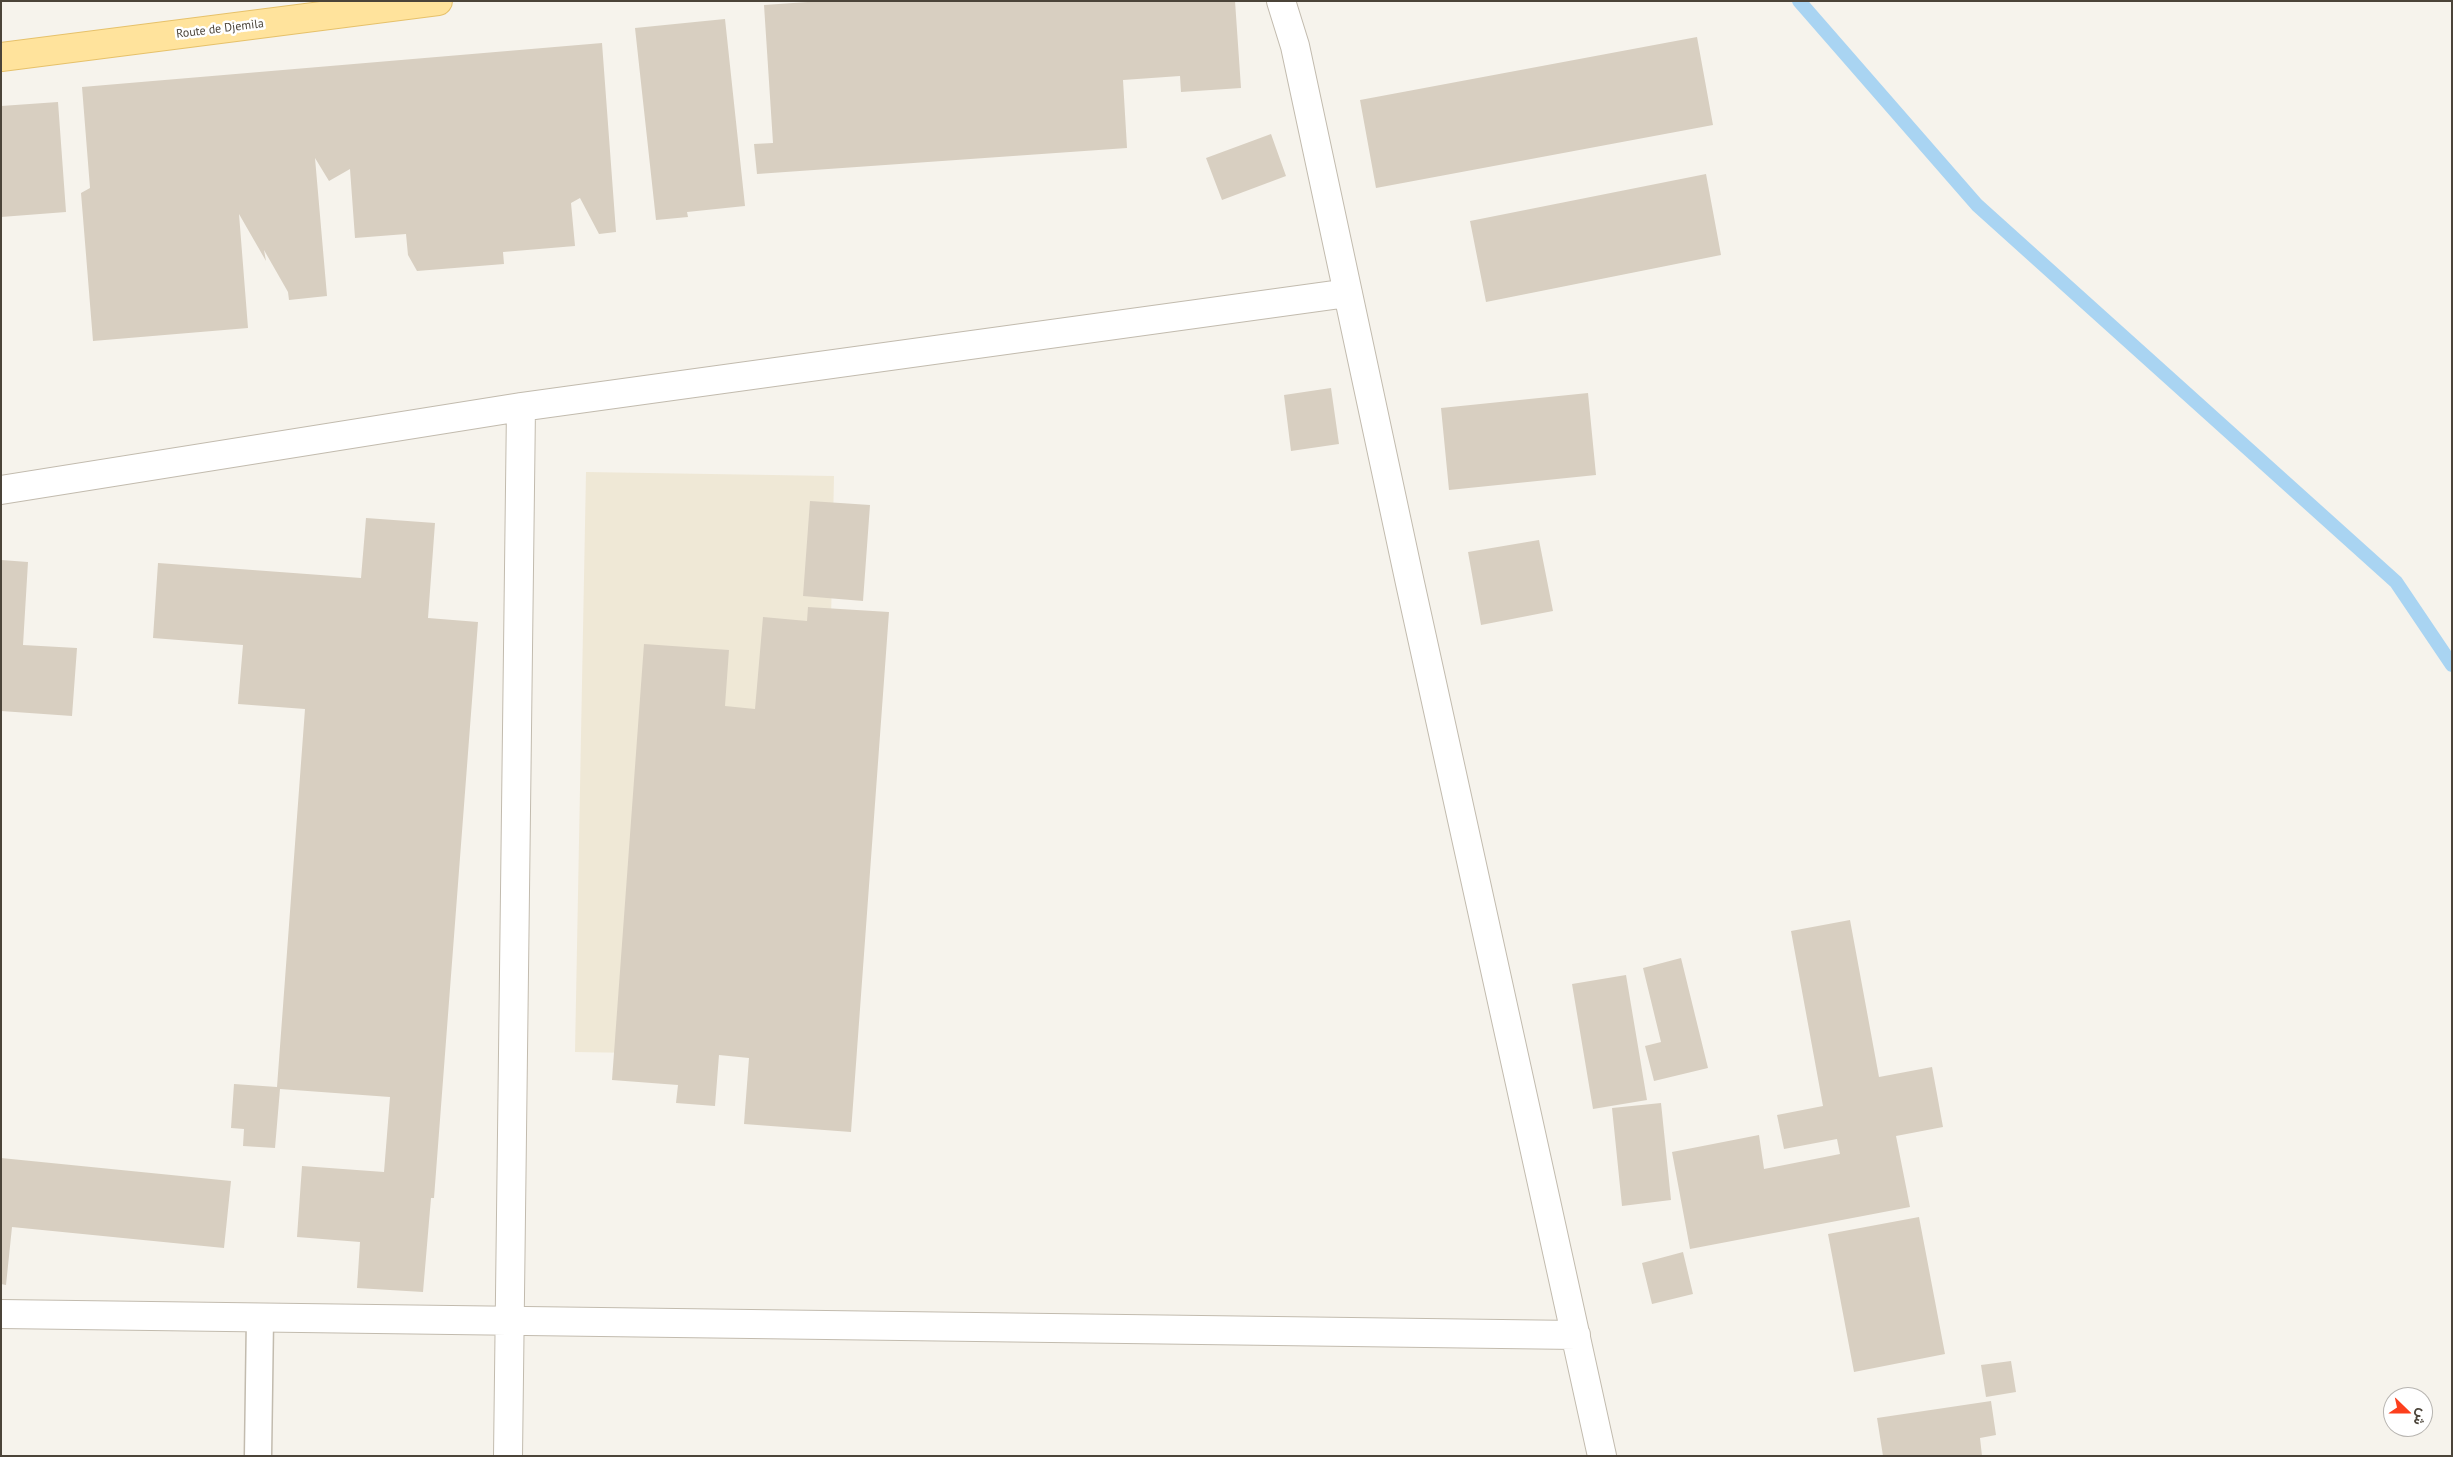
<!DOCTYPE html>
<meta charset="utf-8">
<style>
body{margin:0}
#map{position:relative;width:2453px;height:1457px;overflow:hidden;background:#f6f3ec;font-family:"PT Sans",Vazirmatn,sans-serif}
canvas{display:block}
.frame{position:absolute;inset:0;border:2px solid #4b4439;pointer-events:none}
.north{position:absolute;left:2383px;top:1387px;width:50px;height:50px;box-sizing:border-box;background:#fff;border:1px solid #b7b4b0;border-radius:50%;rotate:112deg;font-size:14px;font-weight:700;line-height:20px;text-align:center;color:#4b4439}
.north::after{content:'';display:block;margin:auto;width:18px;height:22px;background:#fc3f1d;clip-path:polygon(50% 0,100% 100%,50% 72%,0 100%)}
</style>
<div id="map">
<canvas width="2453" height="1457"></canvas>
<div class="frame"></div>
<div class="north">ش</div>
</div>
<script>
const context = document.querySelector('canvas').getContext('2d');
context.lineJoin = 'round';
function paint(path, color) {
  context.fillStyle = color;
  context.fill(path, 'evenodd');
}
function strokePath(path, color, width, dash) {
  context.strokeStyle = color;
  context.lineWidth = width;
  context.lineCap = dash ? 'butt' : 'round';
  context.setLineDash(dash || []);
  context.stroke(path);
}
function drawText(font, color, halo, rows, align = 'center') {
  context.font = font + ' "PT Sans",sans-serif';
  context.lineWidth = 5;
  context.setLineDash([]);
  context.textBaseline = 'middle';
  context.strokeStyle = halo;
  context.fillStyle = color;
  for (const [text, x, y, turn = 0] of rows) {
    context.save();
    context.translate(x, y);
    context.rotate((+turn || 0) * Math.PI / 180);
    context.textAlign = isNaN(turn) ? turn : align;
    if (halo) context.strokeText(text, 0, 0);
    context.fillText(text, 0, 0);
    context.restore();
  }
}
paint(new Path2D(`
 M586 472 834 476 822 1056 575 1052Z`), '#efe8d6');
strokePath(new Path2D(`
 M1799 1 1977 205 2396 582 2452 665`), '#a9d4f2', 14);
paint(new Path2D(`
 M822 1H1235L1241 88 1181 92 1180 76 1123 80 1127 148 757 174 754 144 773 143 764 5Z
 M725 19 745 206 687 212 688 217 656 220 635 28Z
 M1697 37 1713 125 1376 188 1360 100Z
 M602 43 616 232 599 234 580 198 571 203 575 246 503 252 504 264 417 271 408 255 406 234 355 238 350 169 329 181 315 158 327 296 289 300 288 292 264 250 266 261 239 214 248 328 93 341 81 193 90 188 82 87Z
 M58 102 66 212 1 217V106Z
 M1271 134 1286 176 1222 200 1206 158Z
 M1706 174 1721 255 1486 302 1470 221Z
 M1331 388 1339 444 1291 451 1284 395Z
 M1588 393 1596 475 1449 490 1441 408Z
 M810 501 870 505 863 601 803 596Z
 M366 518 435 523 428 618 478 622 434 1198H431L423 1292 357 1288 360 1242 297 1237 302 1166 384 1172 390 1097 280 1089 275 1148 243 1146 244 1129 231 1128 234 1084 277 1087 305 709 238 704 243 645 153 638 158 563 361 578Z
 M1539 540 1553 611 1481 625 1468 552Z
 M1 560 28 562 23 645 77 648 72 716 1 711Z
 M808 607 889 612 851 1132 744 1124 749 1058 719 1055 715 1106 676 1103 678 1085 612 1080 644 644 729 650 725 706 755 709 763 617 807 621Z
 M1850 920 1879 1077 1932 1067 1943 1127 1896 1136 1910 1207 1690 1249 1672 1152 1759 1135 1764 1169 1840 1154 1837 1139 1784 1149 1777 1115 1823 1106 1791 931Z
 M1681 958 1708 1068 1654 1081 1645 1046 1661 1042 1643 968Z
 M1626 975 1647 1100 1593 1109 1572 984Z
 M1661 1103 1671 1200 1622 1206 1612 1108Z
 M1 1158 231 1181 224 1248 12 1227 6 1285 1 1284Z
 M1919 1217 1945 1354 1854 1372 1828 1234Z
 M1683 1252 1693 1294 1652 1304 1642 1263Z
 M2011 1361 2016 1392 1986 1397 1981 1365Z
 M1991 1401 1996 1435 1980 1438 1982 1456H1883L1877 1418Z`), '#d8cfc1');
const lane = new Path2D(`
 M258 1456 260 1318`);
const street = new Path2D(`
 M1281 1 1295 46 1410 583 1602 1456
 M1 490 521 407 1348 293
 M1 1314 1576 1335
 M508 1456 521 407`);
const primary = new Path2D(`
 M1 57 438 1`);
strokePath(lane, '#c2bbae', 29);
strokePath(street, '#c2bbae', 30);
strokePath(primary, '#e6c16a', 30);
strokePath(lane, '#fff', 26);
strokePath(street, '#fff', 28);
strokePath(primary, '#ffe39c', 28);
drawText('12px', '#4b4439', '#fff', [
 ["Route de Djemila",220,29,-7]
]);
</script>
